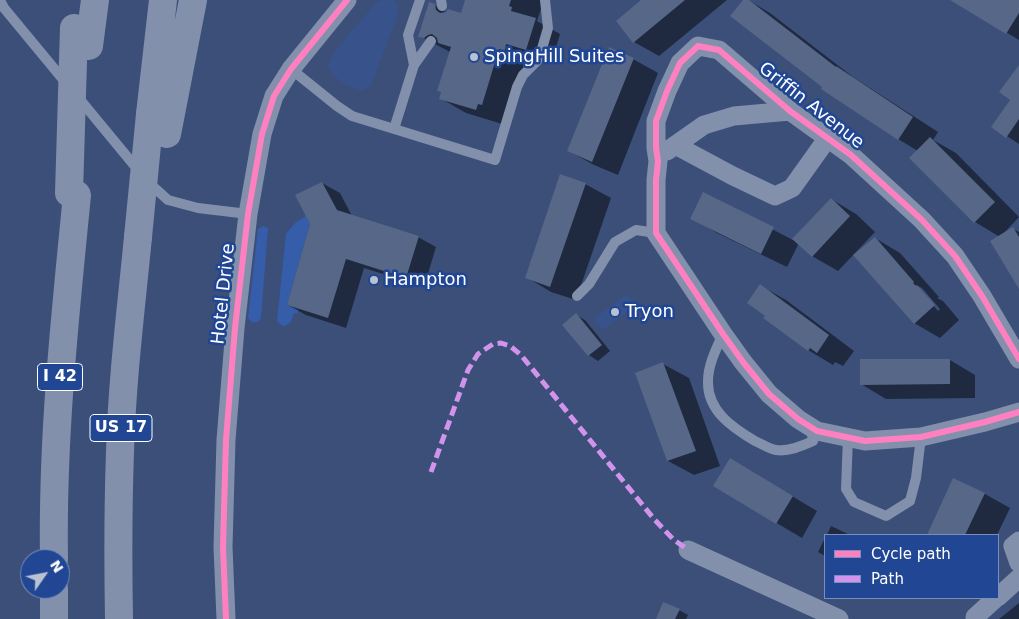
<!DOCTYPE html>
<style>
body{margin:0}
#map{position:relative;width:1019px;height:619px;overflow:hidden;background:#3b4f79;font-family:"DejaVu Sans",sans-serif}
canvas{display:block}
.legend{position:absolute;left:824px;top:534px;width:175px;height:65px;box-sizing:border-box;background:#204694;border:1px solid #7990bf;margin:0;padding:6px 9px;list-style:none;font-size:15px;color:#fff}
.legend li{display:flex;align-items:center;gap:10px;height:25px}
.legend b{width:25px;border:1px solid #7990bf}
.north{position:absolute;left:20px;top:549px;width:50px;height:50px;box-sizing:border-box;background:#204694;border:1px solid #7990bf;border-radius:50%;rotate:57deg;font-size:14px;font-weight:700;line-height:20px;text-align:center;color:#fff}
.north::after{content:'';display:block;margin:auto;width:18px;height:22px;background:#bac1d0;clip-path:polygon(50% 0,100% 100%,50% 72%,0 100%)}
</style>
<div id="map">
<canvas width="1019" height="619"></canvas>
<ul class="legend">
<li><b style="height:6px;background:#ff80c0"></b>Cycle path</li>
<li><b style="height:6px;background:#d193ec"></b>Path</li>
</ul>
<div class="north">N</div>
</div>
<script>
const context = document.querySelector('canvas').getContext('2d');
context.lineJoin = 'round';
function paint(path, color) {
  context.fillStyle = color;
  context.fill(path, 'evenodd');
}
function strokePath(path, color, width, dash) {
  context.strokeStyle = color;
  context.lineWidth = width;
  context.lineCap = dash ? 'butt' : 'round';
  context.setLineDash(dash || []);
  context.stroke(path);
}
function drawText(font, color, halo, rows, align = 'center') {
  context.font = font + ' "DejaVu Sans",sans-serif';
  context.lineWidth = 5;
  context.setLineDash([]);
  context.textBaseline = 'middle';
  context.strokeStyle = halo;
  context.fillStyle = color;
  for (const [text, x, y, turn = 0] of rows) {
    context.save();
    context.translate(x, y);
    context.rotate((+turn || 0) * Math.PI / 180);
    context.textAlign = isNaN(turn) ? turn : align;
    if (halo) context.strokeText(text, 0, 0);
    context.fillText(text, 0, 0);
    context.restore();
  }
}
paint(new Path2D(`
 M306 216 310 224 287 305 299 309 297 314 294 313 291 322 285 326 281 325 277 321 286 234 295 223Z
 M263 226 268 228 261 318 259 321 253 323 248 318 258 229Z`), '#355da9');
paint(new Path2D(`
 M382 0H393L397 4 398 14 371 85 362 91C348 87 333 80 328 65L335 51 375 4Z
 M627 294 636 305 603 330 594 319Z`), '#38538b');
paint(new Path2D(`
 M466 0H544L537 21 560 34 551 64 532 58 530 64 525 63 508 119 502 124 466 113 440 98 450 52 420 36 434 5 447 13 462 14Z
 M643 0H727L659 56 634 42Z
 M744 0H748L770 13 853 77 938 132 933 140 956 153 1019 217 1003 234 1013 229 1019 232V287L1000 237 975 222 918 151 898 139 824 87Z
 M953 0H1019V40Z
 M633 59 658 73 618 175 594 165 569 151Z
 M1019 75V144L993 127 1012 100Z
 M322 183 340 193 352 216 418 237 436 247 424 287 364 268 346 328 306 315 288 305Z
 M585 184 611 198 576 300 551 292 526 277Z
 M704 194 793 240 831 199 856 214 875 232 838 271 812 256 799 243 787 267 717 233 692 218Z
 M875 238 900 253 939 297 937 298 943 301 959 320 940 338 914 323ZM916 285 922 288 940 309 938 311Z
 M761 286 786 300 854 351 843 366 835 362 833 365 808 350 766 316Z
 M576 315 585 320 610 351 598 361 589 355 564 325Z
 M950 360 975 375V398L886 399 861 384Z
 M663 364 689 378 720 466 694 475 668 461 637 373Z
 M755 474 817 511 802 538 714 486Z
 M954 479 985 494 1010 508 997 535H928Z
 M831 526 850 535H827Z
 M825 538V556L818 552Z
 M1019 603V619H999Z
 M679 610 688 615 686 619H657Z`), '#0007');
paint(new Path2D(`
 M465 0H511L509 6 512 7 511 11 536 18 526 50 506 44 505 51 499 49 482 105 478 104 476 110 439 99 441 92 437 91 451 47 438 43 437 38 432 34 428 35 424 38 418 37 429 2 435 4 436 10 440 13 446 12 448 9 461 13Z
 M641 0H685L633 43 616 21Z
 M743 0H749L836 67V66L913 117 898 140 821 89 822 87 730 16Z
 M950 0H1019V13L1006 34Z
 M609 47 634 58 592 162 567 151Z
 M1019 65V119L1006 138 991 127 1010 100 999 92Z
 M930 137 995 202 974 223 909 158Z
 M560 174 586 183 550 287 525 278Z
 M322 182 337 210 419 236 406 278 346 259 328 318 287 305 310 224 295 195Z
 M703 192 774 227 761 254 690 219Z
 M831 198 850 216 812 257 792 239Z
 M1013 227 1019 237V289L990 241Z
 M875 237 914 282 913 283 916 286 917 285 935 305 914 324 853 255Z
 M760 284 829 335 817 353 810 348 808 351 763 318 765 316 747 303Z
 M576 313 602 345 588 356 562 325Z
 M860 359H950V384L860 385Z
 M663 362 696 451 667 461 635 373Z
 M730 458 793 496 776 524 713 486Z
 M953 478 985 493 965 535H927Z
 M663 602 680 609 675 619H656Z`), '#566788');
strokePath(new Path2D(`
 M0 0 4 8 66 83
 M420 0 408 35 414 65 431 41
 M441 0 442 6
 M291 69 337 106 352 116 495 160 517 87 523 75 537 61 541 52 548 28 545 0
 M77 96 148 182 168 200 198 208 248 214
 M394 129 414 65
 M577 296 589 284 615 242 636 230 656 233
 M723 334C716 349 708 365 708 381 707 411 733 428 755 441 762 444 769 449 776 450 788 452 802 446 813 441L811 428
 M848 437 846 489 854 502 886 516 910 501 916 478 921 437`), '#8290ac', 10);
strokePath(new Path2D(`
 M677 146 733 176 775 196 792 188 827 139
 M667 151 704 125 734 116 790 111
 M1019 359 982 296 955 256 922 220 851 155 790 111 719 50 698 46 680 63 667 91 656 121V148L658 161 656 180V233L723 334 743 362 769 394 798 419 817 431 865 441 921 437 985 422 1019 412
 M1019 541 1013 546 1019 563
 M688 550 839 619
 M998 597 1019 578
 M975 617 996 598
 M226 619 223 547 226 440 235 328 248 214 262 134 274 96 291 69 347 0`), '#8290ac', 19);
strokePath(new Path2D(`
 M89 46 95 0
 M150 114 163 0
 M167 134 193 0
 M54 559C52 437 65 316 77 195
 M54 589V619
 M119 619C118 563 118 508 120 452 122 380 131 309 138 237`), '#8290ab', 28);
strokePath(new Path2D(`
 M69 193 74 28
 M138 237 150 114`), '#8290ab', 28);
strokePath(new Path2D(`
 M431 472 468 370 478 354 493 344 501 343 510 346 521 355 654 519 673 539 688 550`), '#d193ec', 5, [10, 5]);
strokePath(new Path2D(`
 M1019 359 982 296 955 256 922 220 851 155 790 111 719 50 698 46 680 63 667 91 656 121V148L658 161 656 180V233L723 334 743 362 769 394 798 419 817 431 865 441 921 437 985 422 1019 412
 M226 619 223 547 226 440 235 328 248 214 262 134 274 96 291 69 347 0`), '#ff80c0', 6);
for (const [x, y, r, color] of [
 [474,57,5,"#bac1d0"],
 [374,280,5,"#bac1d0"],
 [615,312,5,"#bac1d0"]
]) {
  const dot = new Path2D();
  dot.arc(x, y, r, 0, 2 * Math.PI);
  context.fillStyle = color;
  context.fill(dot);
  strokePath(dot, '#204694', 2);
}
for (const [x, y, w] of [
 [60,377,45],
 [121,428,62]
]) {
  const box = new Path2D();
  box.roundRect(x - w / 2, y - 13.5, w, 27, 4);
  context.fillStyle = '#204694';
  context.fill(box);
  strokePath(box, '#fff', 1);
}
drawText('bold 16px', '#fff', null, [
 ["I 42",60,377],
 ["US 17",121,428]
]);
drawText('18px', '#fff', '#204694', [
 ["SpingHill Suites",484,57],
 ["Hampton",384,280],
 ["Tryon",625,312]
], 'left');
drawText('18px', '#fff', '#204694', [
 ["Griffin Avenue",811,106,38],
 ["Hotel Drive",224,294,-84]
]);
</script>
